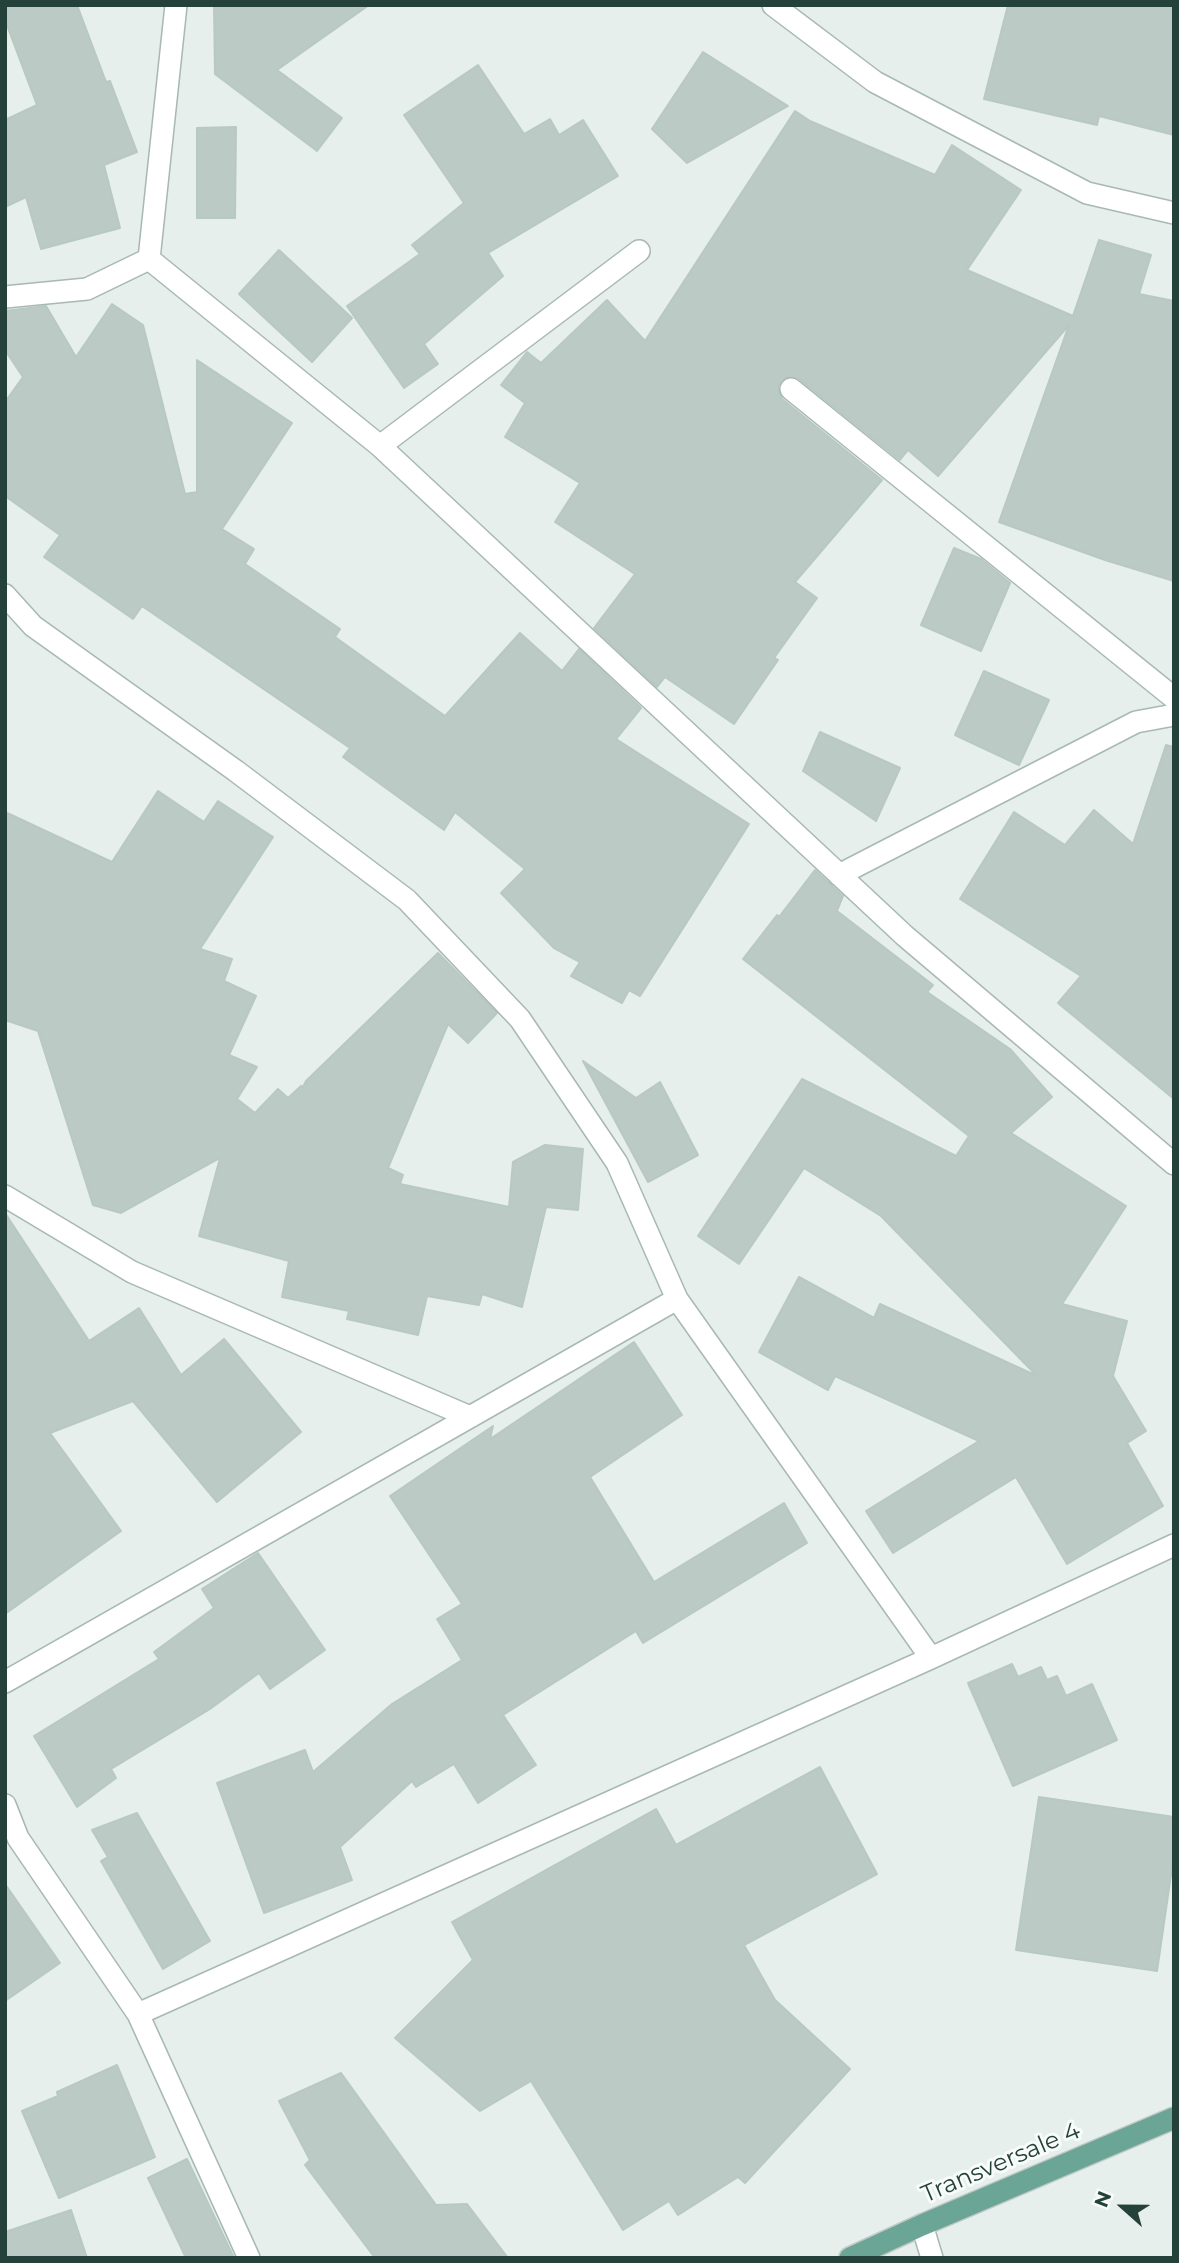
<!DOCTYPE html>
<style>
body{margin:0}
#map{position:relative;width:1179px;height:2263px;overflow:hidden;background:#e6efeb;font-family:Montserrat,sans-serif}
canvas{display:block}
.frame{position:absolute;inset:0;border:7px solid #24423a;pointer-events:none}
.north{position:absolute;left:1088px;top:2172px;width:70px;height:70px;-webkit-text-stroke:5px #f7fbf9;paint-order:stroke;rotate:291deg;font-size:19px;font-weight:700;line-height:28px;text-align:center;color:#24423a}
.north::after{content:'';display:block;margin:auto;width:24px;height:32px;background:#24423a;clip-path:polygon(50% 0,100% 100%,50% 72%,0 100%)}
</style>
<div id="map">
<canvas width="1179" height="2263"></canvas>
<div class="frame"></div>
<div class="north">N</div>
</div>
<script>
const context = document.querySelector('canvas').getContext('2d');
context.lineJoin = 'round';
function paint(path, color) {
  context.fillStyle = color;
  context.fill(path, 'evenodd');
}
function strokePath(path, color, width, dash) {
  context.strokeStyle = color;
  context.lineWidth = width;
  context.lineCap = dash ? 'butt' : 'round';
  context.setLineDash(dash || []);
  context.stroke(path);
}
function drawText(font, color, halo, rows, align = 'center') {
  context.font = font + ' Montserrat,sans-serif';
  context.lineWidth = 6;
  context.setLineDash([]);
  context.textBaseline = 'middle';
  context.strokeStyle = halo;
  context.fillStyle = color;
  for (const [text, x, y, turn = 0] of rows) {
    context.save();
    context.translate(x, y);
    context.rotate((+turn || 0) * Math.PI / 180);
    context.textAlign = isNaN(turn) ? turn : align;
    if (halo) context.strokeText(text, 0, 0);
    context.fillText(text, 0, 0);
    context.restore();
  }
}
const building = new Path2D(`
 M5 5H77L106 82 110 81 137 152 104 165 120 228 41 249 26 197 5 207V120L37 105 5 20Z
 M214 5H369L277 70 342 118 317 151 215 74Z
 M1008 5H1174V135L1099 116 1097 125 984 99Z
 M703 52 788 106 687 163 652 129Z
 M478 65 524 134 550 119 559 135 583 120 618 176 488 253 503 276 424 344 438 364 404 388 347 306 420 254 412 245 464 203 404 115Z
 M795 111 810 121 935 175 952 145 1021 190 967 270 1073 316 1099 240 1151 255 1139 294 1174 301V581L1105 560 999 522 1069 325 938 476 908 450 900 460 799 379 787 377 778 386 779 393 782 399 882 480 795 582 817 598 774 658 778 660 734 724 665 677 657 687 594 628 635 574 555 522 580 483 505 437 525 403 501 385 527 352 541 363 607 300 645 341Z
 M236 127 235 218H197V128Z
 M279 250 352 318 312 362 239 294Z
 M112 304 143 325 185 494 197 492V360L292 423 222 529 254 549 245 564 340 629 335 637 445 716 520 633 562 671 579 649 641 708 616 739 749 824 640 996 629 990 622 1003 571 976 580 962 554 948 501 893 525 869 455 812 444 830 343 757 350 748 142 606 133 619 44 557 60 535 5 496V402L23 377 5 350V311L46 306 76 357Z
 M954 548 981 559 1010 583 981 651 921 625Z
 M984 671 1049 700 1019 765 955 735Z
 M820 732 900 768 876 821 803 771Z
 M1166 745 1174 747V1099L1058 1003 1081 976 960 899 1014 812 1065 845 1094 810 1133 844Z
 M158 791 204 822 218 801 273 837 200 949 232 959 224 981 256 996 229 1055 257 1067 237 1099 255 1113 278 1089 288 1098 301 1086 303 1087 306 1081 438 953 497 1013 468 1043 448 1024 388 1168 403 1175 400 1184 509 1207 513 1162 545 1145 583 1149 578 1210 546 1207 522 1307 482 1294 479 1305 427 1296 418 1335 347 1319 349 1311 282 1297 289 1261 199 1236 220 1158 121 1213 93 1205 38 1031 5 1020V812L112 862Z
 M815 870 843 896 837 911 933 985 927 992 1010 1049 1052 1097 1011 1133 1126 1206 1062 1304 1127 1321 1113 1376 1146 1431 1127 1443 1163 1506 1067 1564 1016 1477 893 1553 866 1511 979 1441 835 1376 828 1390 759 1352 799 1277 874 1318 880 1304 1037 1376 881 1216 804 1168 739 1264 698 1236 802 1079 956 1156 969 1136 743 959 777 915 779 917Z
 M583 1061 636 1098 660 1082 698 1155 648 1182Z
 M5 1213 89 1341 139 1308 181 1375 224 1339 301 1432 217 1502 133 1401 50 1433 121 1531 5 1614Z
 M634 1342 682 1415 590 1477 654 1582 784 1503 807 1543 643 1643 636 1631 503 1715 536 1765 478 1803 454 1764 416 1787 412 1781 340 1847 352 1880 264 1913 217 1783 305 1750 313 1772 392 1704 462 1660 437 1619 462 1604 390 1496 493 1426 490 1439Z
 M258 1553 325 1650 270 1689 259 1673 210 1709 111 1769 116 1778 77 1807 34 1736 159 1659 154 1652 214 1608 202 1589Z
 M1012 1664 1018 1677 1041 1667 1047 1680 1057 1676 1066 1696 1092 1684 1117 1740 1013 1786 968 1683Z
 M820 1767 877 1874 744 1945 775 2000 850 2069 745 2183 738 2177 678 2215 669 2201 623 2230 531 2081 480 2111 395 2038 473 1960 452 1922 656 1809 676 1845Z
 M1039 1797 1174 1817V1854L1157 1971 1016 1950Z
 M137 1813 210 1941 163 1969 101 1861 108 1857 92 1830Z
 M5 1884 60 1963 5 2001Z
 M117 2065 155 2157 59 2198 22 2111 58 2096 57 2092Z
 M341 2073 436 2205 467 2204 508 2258H375L305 2165 310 2160 279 2101Z
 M187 2159 234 2258H186L148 2178Z
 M71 2210 87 2258H5V2232Z`);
paint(building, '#bbcac4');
strokePath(building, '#b8c9c2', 2);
const minor = new Path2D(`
 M176 5 149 259 380 446 905 936 1174 1164
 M773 5 875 82 1087 193 1174 213
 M5 297 87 289 149 259
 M791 389 1174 698
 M380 446 639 251
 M5 595 33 626 236 771 407 900 520 1019 617 1163 677 1299 931 1658
 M839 875 1136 722 1174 715
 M5 1196 132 1272 470 1417
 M5 1682 677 1299
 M5 1805 18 1838 138 2014 249 2258
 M138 2014 931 1658 1174 1545
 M922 2225 932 2258`);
const major = new Path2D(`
 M850 2258 922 2225 1174 2118`);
strokePath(minor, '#a8b8b2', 24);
strokePath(major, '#c2cac8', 24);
strokePath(minor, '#fff', 21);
strokePath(major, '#6aa596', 21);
drawText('24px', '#24423a', '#f7fbf9', [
 ["Transversale 4",1001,2163,-23]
]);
</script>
